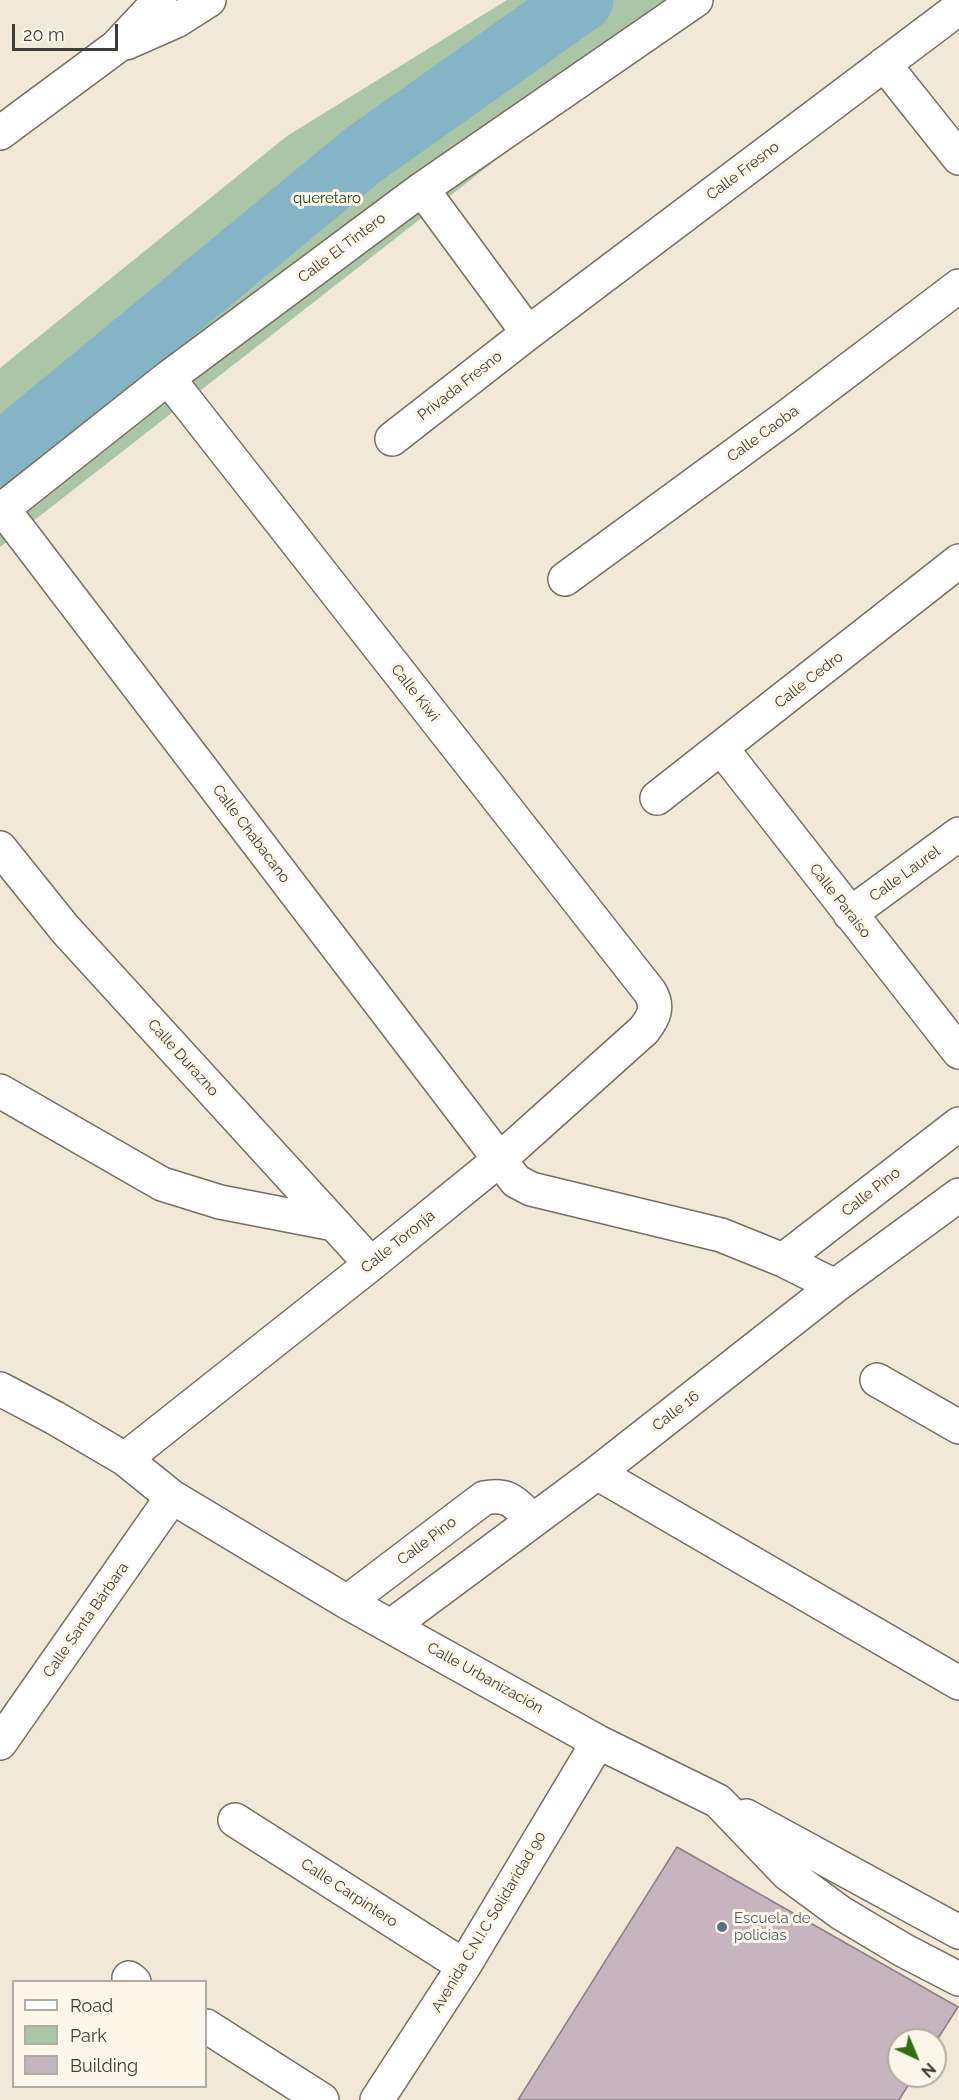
<!DOCTYPE html>
<meta charset="utf-8">
<style>
body{margin:0}
#map{position:relative;width:959px;height:2100px;overflow:hidden;background:#f2e8d8;font-family:Raleway,sans-serif}
canvas{display:block}
.legend{position:absolute;left:12px;top:1980px;width:195px;height:108px;box-sizing:border-box;background:#fef6e9;border:2px solid #b2aba1;margin:0;padding:8px 10px;list-style:none;font-size:18px;color:#3f3b35}
.legend li{display:flex;align-items:center;gap:12px;height:30px}
.legend b{width:30px;border:2px solid #b2aba1}
.north{position:absolute;left:887px;top:2028px;width:60px;height:60px;box-sizing:border-box;background:#fef6e9;border:2px solid #b2aba1;border-radius:50%;rotate:136deg;font-size:16px;font-weight:700;line-height:24px;text-align:center;color:#3f3b35}
.north::after{content:'';display:block;margin:auto;width:21px;height:27px;background:#2f710d;clip-path:polygon(50% 0,100% 100%,50% 72%,0 100%)}
.scale{position:absolute;left:12px;top:24px;width:106px;height:27px;box-sizing:border-box;border:3px solid #3f3b35;border-top:0;padding-left:8px;font-size:18px;line-height:21px;white-space:nowrap;color:#3f3b35;-webkit-text-stroke:4px #fef6e9;paint-order:stroke}
</style>
<div id="map">
<canvas width="959" height="2100"></canvas>
<ul class="legend">
<li><b style="height:8px;background:#fff"></b>Road</li>
<li><b style="height:16px;background:#abc5a7"></b>Park</li>
<li><b style="height:16px;background:#c6b5bf"></b>Building</li>
</ul>
<div class="north">N</div>
<div class="scale">20 m</div>
</div>
<script>
const context = document.querySelector('canvas').getContext('2d');
context.lineJoin = 'round';
function paint(path, color) {
  context.fillStyle = color;
  context.fill(path, 'evenodd');
}
function strokePath(path, color, width, dash) {
  context.strokeStyle = color;
  context.lineWidth = width;
  context.lineCap = dash ? 'butt' : 'round';
  context.setLineDash(dash || []);
  context.stroke(path);
}
function drawText(font, color, halo, rows, align = 'center') {
  context.font = font + ' Raleway,sans-serif';
  context.lineWidth = 6;
  context.setLineDash([]);
  context.textBaseline = 'middle';
  context.strokeStyle = halo;
  context.fillStyle = color;
  for (const [text, x, y, turn = 0] of rows) {
    context.save();
    context.translate(x, y);
    context.rotate((+turn || 0) * Math.PI / 180);
    context.textAlign = isNaN(turn) ? turn : align;
    if (halo) context.strokeText(text, 0, 0);
    context.fillText(text, 0, 0);
    context.restore();
  }
}
paint(new Path2D(`
 M507 0H701L0 547V368L287 136Z`), '#abc5a7');
strokePath(new Path2D(`
 M0 455 363 155 582 0`), '#84b4c5', 63);
const building = new Path2D(`
 M677 1847 958 2007 935 2043V2040H899V2076H914L899 2100H518Z`);
paint(building, '#c6b5bf');
strokePath(building, '#8d7d87', 1.5);
const street = new Path2D(`
 M884 64 959 158
 M422 189 528 333
 M392 439 528 333 959 8
 M3 509 516 1181 531 1189 721 1235 783 1260 835 1286
 M0 511 168 378 422 189 696 0
 M565 579 785 418 959 286
 M722 749 959 1052
 M657 798 959 561
 M0 848 65 929 371 1264
 M850 914 959 834
 M0 1091 162 1184 220 1202 334 1224
 M783 1260 959 1124
 M877 1380 959 1427
 M0 1389 55 1418 125 1459 172 1497 347 1602 598 1742 718 1801 788 1874 841 1913 903 1950 959 1979
 M125 1459 371 1264 499 1160 644 1030C654 1017 659 1007 650 992L168 378
 M597 1473 959 1683
 M347 1602 484 1498C510 1493 514 1503 533 1520
 M391 1626 597 1473 835 1286 959 1195
 M0 1743 172 1497
 M746 1816 959 1932
 M235 1820 464 1966
 M129 1978 134 1982
 M206 2026 322 2100
 M377 2100 464 1966 598 1742`);
const secondary = new Path2D(`
 M126 43 176 21 209 0
 M0 133 116 47 160 0`);
strokePath(street, '#766e60', 36);
strokePath(secondary, '#766e60', 36);
strokePath(street, '#fff', 33);
strokePath(secondary, '#fff', 33);
for (const [x, y, r, color] of [
 [722,1927,6,"#5c6f8a"]
]) {
  const dot = new Path2D();
  dot.arc(x, y, r, 0, 2 * Math.PI);
  context.fillStyle = color;
  context.fill(dot);
  strokePath(dot, '#fef6e9', 2);
}
drawText('15px', '#3f3b35', '#fef6e9', [
 ["Calle Fresno",743,171,-37],
 ["Calle El Tintero",342,248,-37],
 ["Privada Fresno",460,386,-38],
 ["Calle Caoba",763,434,-36],
 ["Calle Cedro",809,680,-38],
 ["Calle Kiwi",415,693,52],
 ["Calle Chabacano",251,834,53],
 ["Calle Laurel",905,874,-36],
 ["Calle Paraíso",840,901,52],
 ["Calle Durazno",183,1058,48],
 ["Calle Pino",871,1192,-38],
 ["Calle Toronja",398,1242,-39],
 ["Calle 16",676,1411,-38],
 ["Calle Pino",427,1541,-37],
 ["Calle Santa Bárbara",86,1620,-55],
 ["Calle Urbanización",485,1678,29],
 ["Calle Carpintero",349,1893,33],
 ["Avenida C.N.I.C Solidaridad 90",489,1922,-59]
]);
drawText('15px', '#1b4417', '#fef6e9', [
 ["queretaro",327,198]
]);
drawText('15px', '#4e5e75', '#fef6e9', [
 ["Escuela de",734,1918],
 ["policias",734,1935]
], 'left');
</script>
